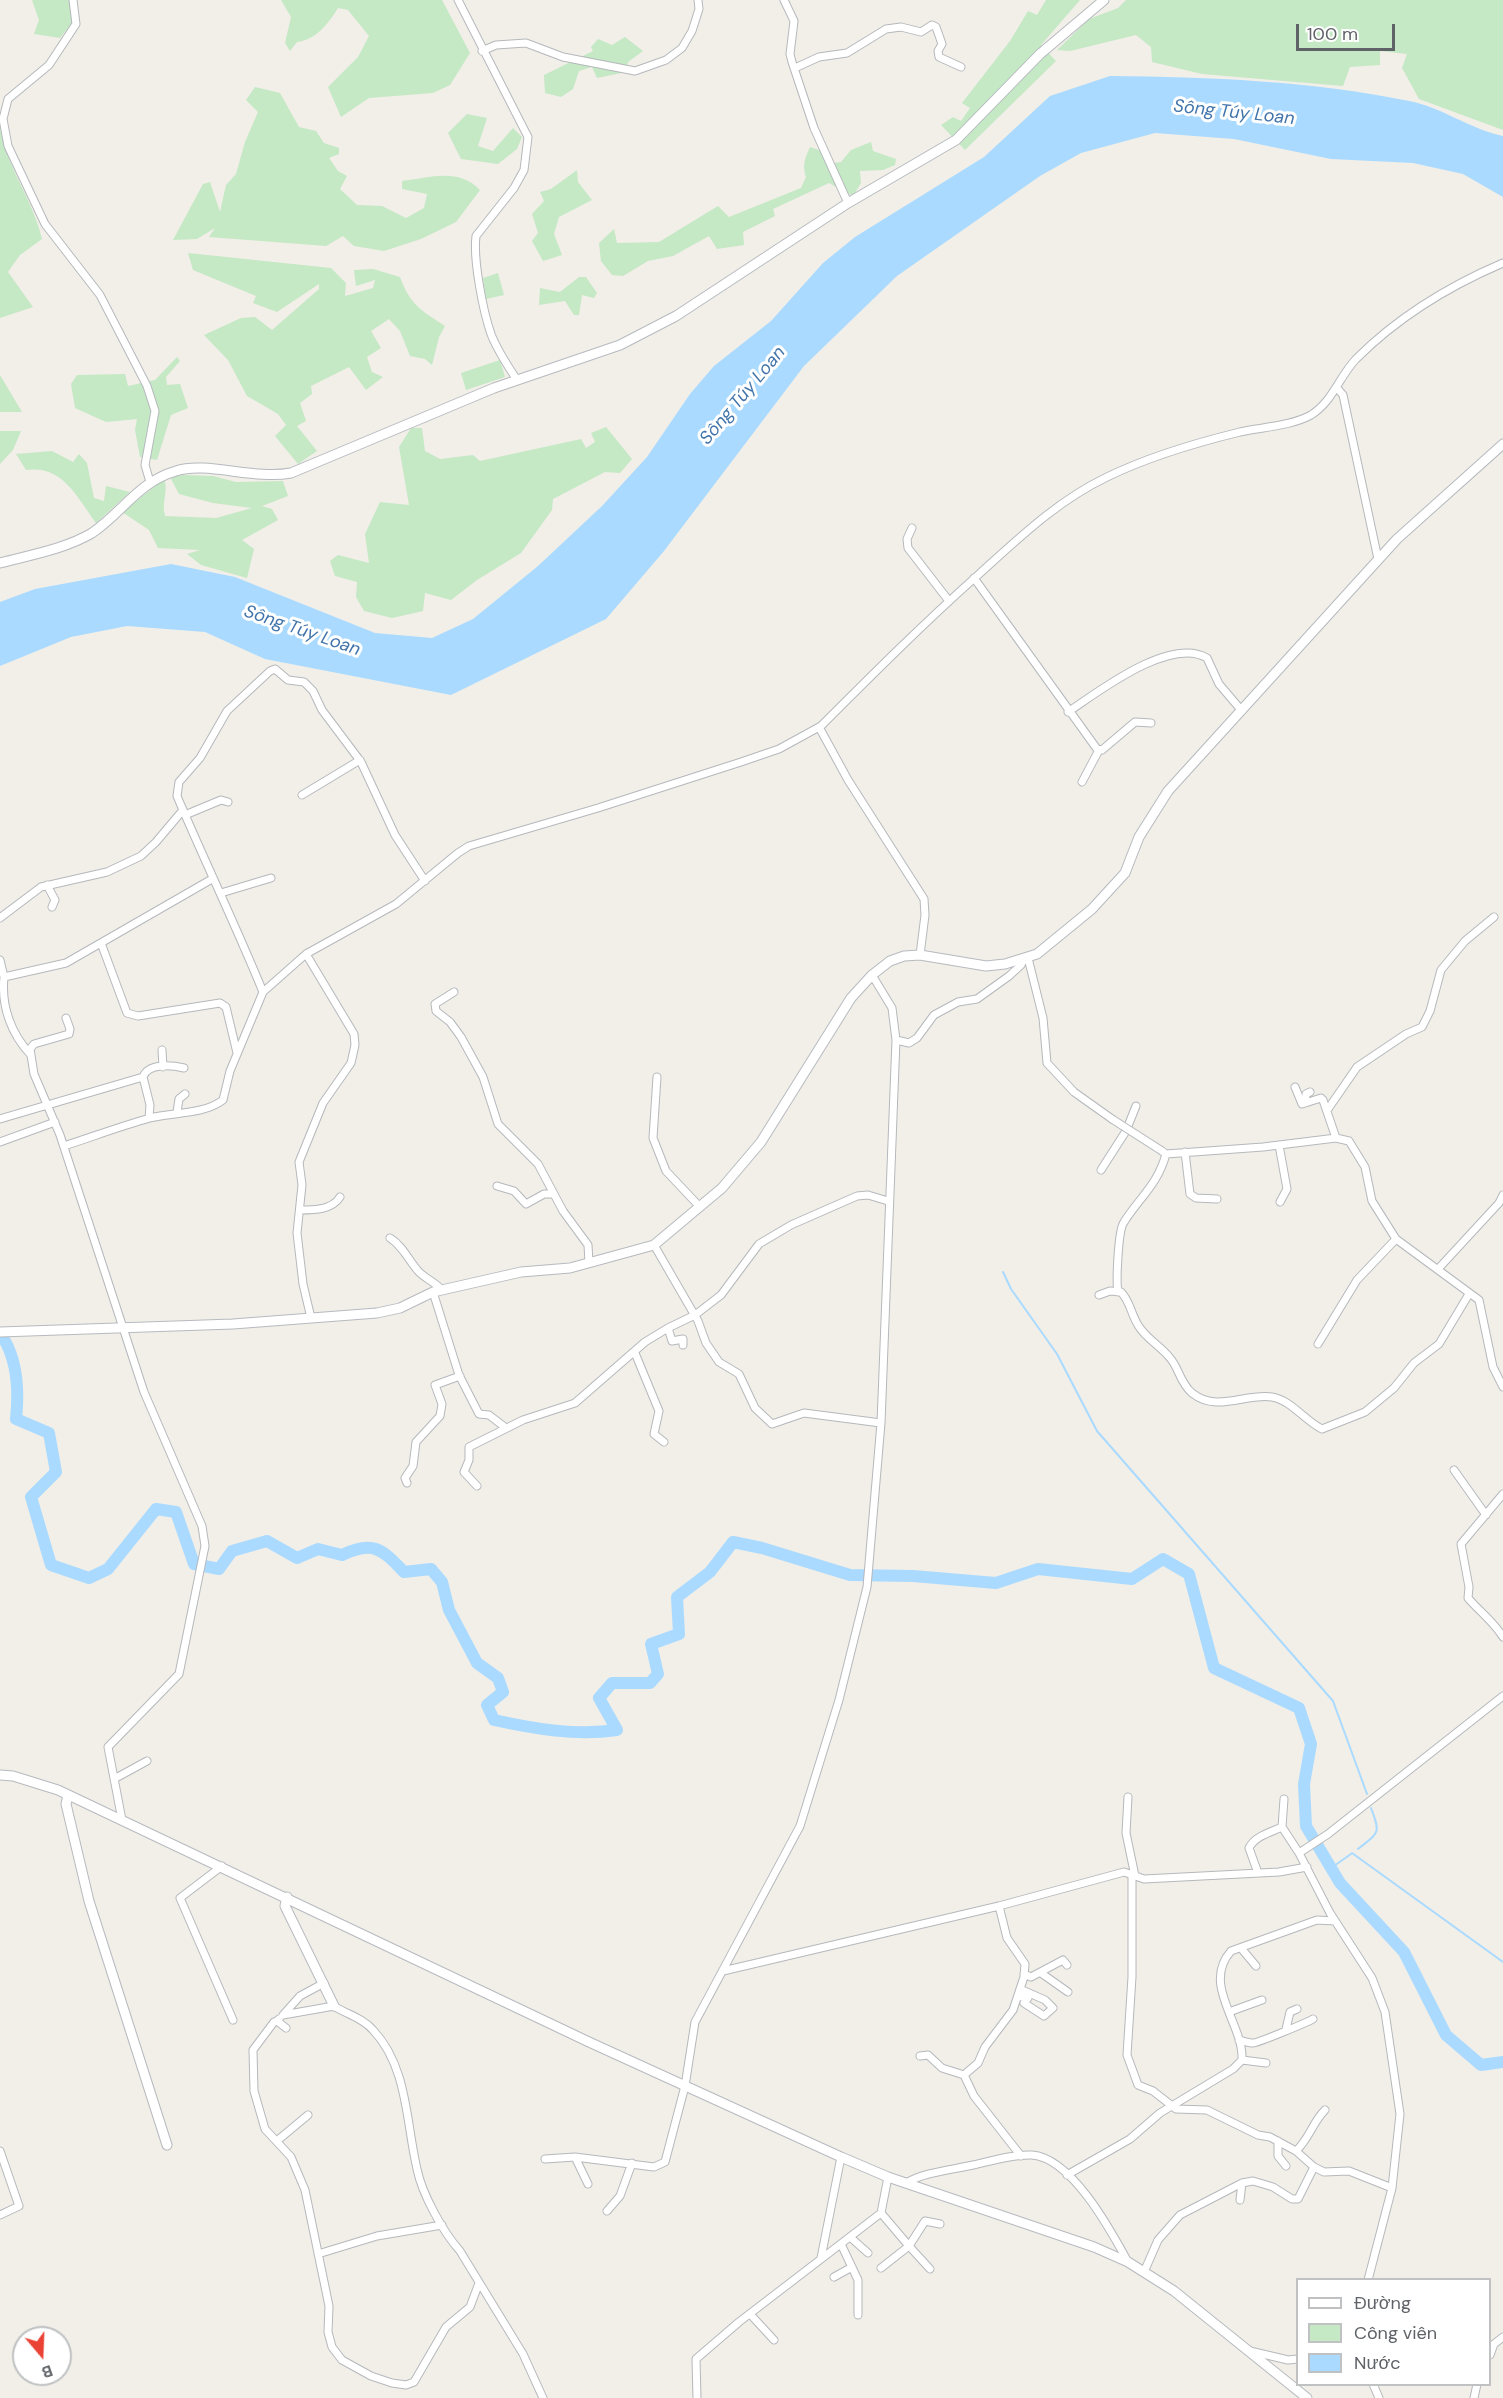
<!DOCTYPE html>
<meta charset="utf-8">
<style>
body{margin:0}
#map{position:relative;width:1503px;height:2398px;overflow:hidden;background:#f1efe8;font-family:"DM Sans",sans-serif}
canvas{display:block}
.legend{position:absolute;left:1296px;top:2278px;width:195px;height:108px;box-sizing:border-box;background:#fff;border:2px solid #bfc1c3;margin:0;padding:8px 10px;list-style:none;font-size:18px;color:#5f6368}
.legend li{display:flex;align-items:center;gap:12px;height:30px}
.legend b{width:30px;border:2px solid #bfc1c3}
.north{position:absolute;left:12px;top:2326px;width:60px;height:60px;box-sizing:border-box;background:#fff;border:2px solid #bfc1c3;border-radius:50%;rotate:161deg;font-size:16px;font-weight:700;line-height:24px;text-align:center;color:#5f6368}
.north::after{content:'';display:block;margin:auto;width:21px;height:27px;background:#ea4335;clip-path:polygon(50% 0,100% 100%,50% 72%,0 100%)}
.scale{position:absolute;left:1296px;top:24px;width:99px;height:27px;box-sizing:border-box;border:3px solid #5f6368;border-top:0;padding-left:8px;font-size:18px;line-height:21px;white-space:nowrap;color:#5f6368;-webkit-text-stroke:4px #fff;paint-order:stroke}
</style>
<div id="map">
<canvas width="1503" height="2398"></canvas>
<ul class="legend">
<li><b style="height:8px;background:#fff"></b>Đường</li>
<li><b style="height:16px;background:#c5e8c5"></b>Công viên</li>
<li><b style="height:16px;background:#aadaff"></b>Nước</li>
</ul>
<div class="north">B</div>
<div class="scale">100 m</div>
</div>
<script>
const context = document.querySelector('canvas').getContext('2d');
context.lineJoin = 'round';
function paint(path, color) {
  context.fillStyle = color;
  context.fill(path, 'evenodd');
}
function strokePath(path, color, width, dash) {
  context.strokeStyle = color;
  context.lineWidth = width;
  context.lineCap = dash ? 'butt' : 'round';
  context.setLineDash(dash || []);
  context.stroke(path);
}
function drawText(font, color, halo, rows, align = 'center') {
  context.font = font + ' "DM Sans",sans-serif';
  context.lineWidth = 6;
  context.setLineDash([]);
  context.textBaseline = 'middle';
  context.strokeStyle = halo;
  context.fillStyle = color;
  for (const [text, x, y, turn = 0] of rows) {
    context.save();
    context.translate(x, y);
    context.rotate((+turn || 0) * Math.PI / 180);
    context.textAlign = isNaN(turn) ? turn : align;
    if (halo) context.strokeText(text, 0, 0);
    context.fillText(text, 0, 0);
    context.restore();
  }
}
paint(new Path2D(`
 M32 0H70L72 23 60 38 34 34 39 20Z
 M281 0H442L470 53 450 85 433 93 369 98 341 117 328 87 358 57 369 36 348 10 338 8C328 24 316 40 297 42L290 51 285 43 291 17Z
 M1046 0H1080L1041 45 1056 61 965 150 941 125 953 117 961 121 970 108 962 103 1010 41 1028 11 1037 15Z
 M1126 0H1503V130L1419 99 1402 68 1407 54 1380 51V65L1350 67 1343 86 1202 74 1152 62 1151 47 1136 35 1070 51 1057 50 1089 19 1118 8Z
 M625 37 643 51 628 62 626 72 597 78 592 67 579 71 573 89 561 97 545 93 544 75 593 51 591 47 598 39 612 45Z
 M255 87 280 93 299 127 316 131 324 143 339 148V154L329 158 338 171 347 176 340 189 357 205 382 206 406 218 424 208 427 194 402 189V181C429 178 458 167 480 190L456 222 421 239 384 251 354 246 343 236 326 246 209 237 215 228 197 239 173 240 203 184 210 182 220 212 226 185 236 174 245 142 258 112 246 100Z
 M467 114 487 118 478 146 493 151 513 128 522 137 517 149 498 164 461 159 448 133Z
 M0 127C6 166 33 200 42 239L20 255 8 272 33 307 0 318Z
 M871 142 873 151 896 159 895 165 883 170 860 171 861 183 853 196 829 183 773 209 775 216 743 232 744 245 717 249 709 236 673 256 648 261 623 276 612 275 601 261 599 243 614 229 617 243 659 242 718 206 729 217 801 188 806 177C802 165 805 158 810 147L822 151 828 164 841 162 851 150Z
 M577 170 578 182 592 200 559 217 554 234 562 255 543 261 532 241 538 233 532 214 544 201 540 192 551 189Z
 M188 253 331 268 346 283 345 296 373 288 375 280 356 286 354 270 373 269 400 277C410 305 422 311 445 326L439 337 432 365 425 359 410 356 400 331 389 319 371 331 381 348 367 357 372 372 383 377 366 390 349 367 311 386 312 394 300 403 306 421 297 426 317 451 298 464 275 436 286 425 278 414 247 396 228 360 204 335 241 318 255 317 272 330 319 289V284L277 312 253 303 256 296 193 270Z
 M498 273 504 295 486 299 483 278Z
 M579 277H586L597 293 594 298 582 295 579 315H574L565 301 539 305 540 288 560 292Z
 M177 357 180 361 166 377 167 385 180 384 188 408 171 415 157 460 140 457 135 430 137 419 106 422 75 408 71 384 77 375 125 374 128 386 155 380Z
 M500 360 505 377 466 390 461 373Z
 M0 375 22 412H0Z
 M606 427 632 459 620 473 605 472 553 499 552 510 521 553 477 580 451 600 425 593 423 611 392 618 364 611 356 597 357 582 335 576 330 561 338 555 369 563 365 534 380 502 409 505 399 447 411 428H422L425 451 440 459 473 455 480 461 581 439 586 448 595 442 591 433Z
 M0 431H21L13 450 0 464Z
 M52 451 73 462 79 454 87 463 94 498 104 501 106 486 130 492 96 523C77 497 63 465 26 470L16 454Z
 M183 475 213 476 236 482 283 481 288 496 262 506 272 509 278 520 242 540 254 549 247 578 201 565 187 554 200 550 158 548 149 530 122 512 164 479C169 490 161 502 165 516L216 518 252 508 213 503 179 494 170 477Z`), '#c5e8c5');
paint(new Path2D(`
 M1110 76C1210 77 1311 81 1409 101 1441 107 1470 129 1503 136V197L1463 174 1413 163 1331 159 1234 139 1155 133 1081 153 1040 176 897 276 804 366 664 551 606 619 451 695 265 659 205 632 127 626 71 637 0 666V602L35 589 171 564 235 577 375 633 432 638 473 619 538 566 602 506 647 457 690 394 714 366 771 321 823 263 855 237 984 157 1050 96Z`), '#aadaff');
strokePath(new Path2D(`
 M1003 1272 1011 1289 1057 1354 1097 1431 1333 1701 1367 1794
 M1358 1849C1379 1832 1381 1834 1371 1808
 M1352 1853 1503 1962
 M1331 1868 1351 1854`), '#aadaff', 2);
strokePath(new Path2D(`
 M0 1333C18 1358 19 1391 16 1419L49 1433 56 1472 31 1497 51 1565 89 1578 108 1569 156 1509 176 1512 194 1564 219 1569 232 1551 267 1541 297 1558 318 1549 342 1555C373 1540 382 1549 404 1572L431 1569 442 1582 449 1610 477 1663 498 1678 503 1692 487 1705 494 1720C535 1729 576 1736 617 1730L599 1698 612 1683H650L658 1674 651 1644 679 1634 677 1597 710 1572 733 1542 762 1548 850 1575 913 1576 996 1583 1038 1569 1132 1579 1163 1559 1189 1574 1214 1668 1299 1708 1311 1744 1304 1784 1306 1826 1340 1883 1404 1952 1446 2035 1481 2065 1503 2062`), '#aadaff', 12);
const street = new Path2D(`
 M73 0 76 24 49 65 8 99 3 119 8 146 45 224 100 295 147 386 155 411 145 465 150 482
 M458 0 528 137 524 170 514 188 476 236C473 260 483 311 491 334 497 350 507 365 517 380
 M784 0 794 21 790 54 792 62 814 128 848 203
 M482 51 496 45 526 43 563 57 635 71 666 60 682 48 692 31 699 9 698 0
 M795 68 819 57 847 53 886 29 901 27 921 32 932 25 936 27 942 44 938 51 939 57 961 67
 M1337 388 1343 395 1378 559
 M912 528 907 539 908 548 949 601
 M974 578 1097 749 1102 750 1135 722 1151 723
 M1068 712C1098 692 1170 636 1207 658L1219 684 1242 711
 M819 727 848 780 924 899 925 915 920 955
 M1082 782 1099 750
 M302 795 360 760
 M185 815 221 800 228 802
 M47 885 55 900 52 907
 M221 893 271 878
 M0 918 41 887 107 872 141 856 156 842 183 810
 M101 943 127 1013 138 1016 220 1003 226 1007 237 1053
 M306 954 354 1034 355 1045 351 1063 323 1103 299 1162 302 1185 297 1233 303 1284 311 1318
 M1028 958 1043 1018 1047 1063 1074 1092 1112 1119
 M0 960 4 977
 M263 992C236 926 205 862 177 796L179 782 200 758 227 711 270 671 275 669 288 680 304 682 313 691 322 710 361 762 395 835 425 881
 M454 992 435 1004 436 1011 450 1022 461 1037 483 1077 498 1124 538 1164 563 1211 588 1245 589 1263
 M66 1018 70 1029 69 1034 34 1044 30 1049 34 1074 60 1135 144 1392 202 1526 205 1546 179 1674 108 1747 122 1820
 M896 1040 909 1043 917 1038 934 1015 958 1002 977 999 1009 976 1021 965 1024 959
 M162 1050 163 1067
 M31 1055C11 1034 1 1006 4 977L66 963 212 879
 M657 1077 653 1138 666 1171 700 1207
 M1295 1087 1302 1104 1321 1098 1323 1100 1336 1138
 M1305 1103 1306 1094 1310 1092
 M1328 1109 1357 1067 1406 1034 1422 1027 1430 1011 1441 970 1465 941 1494 917
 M177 1112 179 1099 185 1094
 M149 1118 150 1105 143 1077C148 1063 171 1065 184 1068
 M0 1119 143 1077
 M1128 1126 1136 1106
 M0 1142 55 1122
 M1279 1145 1287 1189 1280 1202
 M64 1146C92 1137 121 1126 150 1118 173 1112 203 1115 223 1100L230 1071 263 992 306 954 396 904 458 853 469 846 598 808 741 762 779 749 821 726C873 674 924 623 978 575 1019 538 1057 501 1107 477 1146 458 1199 442 1240 432 1263 427 1291 426 1311 415 1333 401 1339 377 1356 359 1398 317 1449 286 1503 263
 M1162 1151 1166 1154 1263 1147 1336 1138 1349 1141 1365 1167 1372 1201 1396 1239 1479 1300 1493 1367 1503 1387
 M1185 1152 1190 1194 1196 1198 1217 1199
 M1101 1170 1126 1131
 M497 1186 514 1191 526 1204 544 1194H554
 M300 1210C314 1210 332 1210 340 1197
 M390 1238C404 1247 408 1260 419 1272 426 1279 435 1282 442 1290
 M654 1245 698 1321 706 1343 719 1362 739 1374 755 1408 772 1424 804 1413 881 1423
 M1439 1268 1499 1203 1503 1195
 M433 1292 459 1375 479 1414 489 1415 506 1428
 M1118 1292C1116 1282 1118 1230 1124 1222 1140 1197 1158 1184 1166 1154
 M1099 1295 1110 1291 1121 1292C1130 1301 1131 1314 1138 1325 1145 1338 1161 1346 1170 1358 1179 1368 1180 1383 1192 1393 1217 1413 1245 1393 1272 1397 1291 1400 1305 1421 1322 1429L1365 1412 1394 1388 1414 1363 1439 1344 1469 1294
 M668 1328 695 1315 721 1295 759 1244 791 1225 857 1196 868 1195 888 1201
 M1318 1344 1357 1280 1396 1239
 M635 1353 659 1411 654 1434 664 1442
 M1454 1470 1486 1515
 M407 1483 405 1478 413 1466 416 1442 440 1416 442 1404 435 1385 460 1376
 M477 1486 464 1472 469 1460V1447L523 1420 575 1403 645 1342 668 1328 672 1341 683 1339V1345
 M1503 1494 1461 1544 1469 1587 1468 1598C1480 1612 1493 1621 1503 1637
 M114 1779 147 1761
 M1128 1797 1126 1833 1135 1876
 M1282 1827 1284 1799
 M222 1866 180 1898 233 2020
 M1258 1873 1249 1848C1255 1836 1271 1832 1282 1827L1299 1853
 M1132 1876V1977L1127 2055 1138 2085 1153 2091 1176 2109 1207 2110 1258 2135 1270 2137 1296 2151 1314 2167 1324 2172 1349 2171 1392 2188
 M999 1906 1007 1938 1025 1964 1024 1977 1013 2010 985 2047 978 2063 964 2075 974 2096 1021 2156
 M1241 1948 1256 1966
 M723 1971 999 1906 1124 1872 1144 1879 1279 1872 1307 1867
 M1041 1973 1068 1992
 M1024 1974 1031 1977 1063 1960 1067 1965
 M324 1983 300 1996 283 2015 334 2006C346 2014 363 2018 373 2030 408 2067 406 2123 417 2169 422 2194 443 2232 460 2251L523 2354 543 2398
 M1018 1996 1028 1998 1024 2003 1044 2016 1053 2008 1045 2000 1020 1989
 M1229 2012 1262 2000
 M279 2019 277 2021 286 2028
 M277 2021 274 2022 253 2050 254 2091 265 2129 291 2157 305 2190 329 2306 328 2332 332 2347 342 2360 371 2376 392 2383 406 2385 414 2382 446 2327 470 2307 479 2283
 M1286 2029 1290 2012 1297 2009
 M1239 2040C1243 2041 1249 2043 1253 2043 1258 2043 1308 2022 1313 2019
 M920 2056 928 2055 942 2068 964 2075
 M1242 2060 1266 2063
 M278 2140 308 2115
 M1278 2141V2156L1286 2166
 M0 2151 19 2206 0 2215
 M1296 2151C1310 2138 1312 2123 1325 2110
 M575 2157 654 2167 665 2162 685 2086 695 2022 800 1826 839 1700 867 1587 881 1423 896 1040 892 1008 872 975
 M545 2159 575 2157 588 2184
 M1067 2175 1130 2139 1160 2113 1233 2069 1242 2060C1244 2024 1201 1985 1231 1951L1317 1920 1335 1921
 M906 2183C925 2172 951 2170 973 2165 991 2161 1013 2154 1032 2155 1072 2158 1111 2231 1128 2262
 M1240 2200 1242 2183
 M607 2211 620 2196 632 2163
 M881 2213 909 2246 925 2221 940 2224
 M850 2237 868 2253
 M841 2244 858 2280V2315
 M318 2254 377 2236 442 2225
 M821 2258 841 2157
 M881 2268 909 2246 930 2269
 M1144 2272 1158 2240 1180 2215 1242 2183 1253 2181 1273 2187 1292 2199H1298L1314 2167
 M834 2277 852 2267
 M1368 2280 1392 2188 1400 2114 1385 2012 1372 1978 1330 1913 1299 1853 1328 1834 1503 1696
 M750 2314 774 2340
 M1250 2351 1288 2360 1298 2359
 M1490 2355 1494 2344 1503 2337
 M1373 2384 1379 2398
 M697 2398 696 2359 739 2322 881 2213 888 2177
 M1474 2398 1477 2384`);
const secondary = new Path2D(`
 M0 563C30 555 65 549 92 533 123 512 138 482 176 471 206 461 254 480 291 473L494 388 620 345 676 316 848 203 956 140 1040 54 1104 0
 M0 1332 233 1324 377 1313 400 1308 433 1292 521 1272 570 1268 654 1245 722 1188 761 1142 851 998 872 975 890 961 904 956 920 955 986 966 1005 964 1037 954 1092 909 1125 873 1139 837 1168 791 1397 539 1503 444
 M0 1775 13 1776 58 1790 589 2042 841 2157 888 2177 1094 2247 1128 2262 1174 2291 1307 2398
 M68 1795 66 1804 89 1901 167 2145
 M287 1897 285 1906 334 2006`);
strokePath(street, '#b5b8bc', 9);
strokePath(secondary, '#b6babf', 11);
strokePath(street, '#fff', 7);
strokePath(secondary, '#fff', 9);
const streetBridge = new Path2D(`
 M1112 1119 1162 1151`);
strokePath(streetBridge, '#b5b8bc', 9, []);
strokePath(streetBridge, '#fff', 7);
drawText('italic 18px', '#4174aa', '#fff', [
 ["Sông Túy Loan",1234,113,6],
 ["Sông Túy Loan",743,396,-50],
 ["Sông Túy Loan",302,631,19]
]);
</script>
